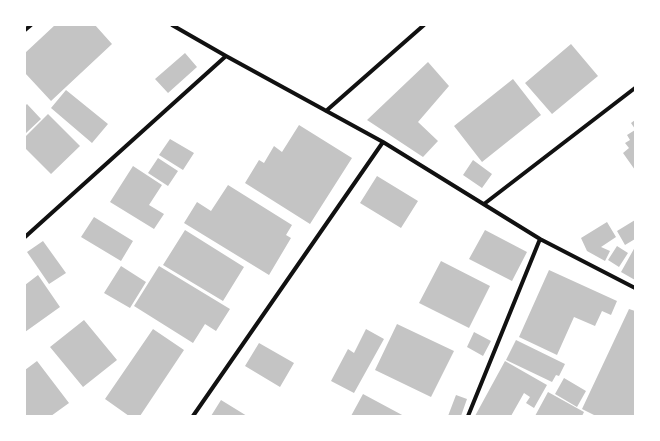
<!DOCTYPE html>
<style>
body{margin:0}
#map{position:relative;width:660px;height:441px;overflow:hidden;background:#fff;font-family:"IBM Plex Serif",serif}
canvas{display:block}
.frame{position:absolute;inset:0;border:26px solid #fff;pointer-events:none}
</style>
<div id="map">
<canvas width="660" height="441"></canvas>
<div class="frame"></div>
</div>
<script>
const context = document.querySelector('canvas').getContext('2d');
context.lineJoin = 'round';
function paint(path, color) {
  context.fillStyle = color;
  context.fill(path, 'evenodd');
}
function strokePath(path, color, width, dash) {
  context.strokeStyle = color;
  context.lineWidth = width;
  context.lineCap = dash ? 'butt' : 'round';
  context.setLineDash(dash || []);
  context.stroke(path);
}
paint(new Path2D(`
 M55 25H95L112 44 51 101 25 73V53Z
 M571 44 598 76 552 114 525 83Z
 M185 53 197 67 168 93 155 79Z
 M428 62 449 86 418 122 438 141 423 157 367 120Z
 M513 79 541 115 482 162 454 126Z
 M66 90 108 124 92 143 51 108Z
 M27 104 41 119 25 134V106Z
 M48 114 80 146 51 174 25 148V137Z
 M635 120V129L631 123Z
 M299 125 352 158 310 224 245 183 259 160 264 163 274 146 282 152Z
 M635 130V170L623 153 629 148 625 143 630 140 627 135Z
 M170 139 194 153 183 170 159 155Z
 M158 158 178 171 168 186 148 173Z
 M473 160 492 174 482 188 463 175Z
 M133 166 162 185 149 205 164 214 154 229 110 202Z
 M377 176 418 201 401 228 360 203Z
 M228 185 292 225 286 235 291 238 269 275 184 223 197 202 211 211Z
 M94 217 133 241 121 261 81 237Z
 M635 220V239L625 245 617 231Z
 M607 222 616 237 601 247 610 251 605 261 587 251 581 238Z
 M185 230 244 267 223 301 163 265Z
 M485 230 527 252 512 281 469 259Z
 M43 241 66 273 49 284 27 252Z
 M617 246 628 253 619 267 608 260Z
 M635 247V280L621 272Z
 M441 261 490 286 469 328 419 303Z
 M121 266 146 282 130 308 104 293Z
 M159 266 230 309 216 331 205 324 193 343 134 306Z
 M549 270 617 301 611 315 602 311 595 326 574 317 557 355 519 337Z
 M38 275 60 307 25 332V285Z
 M629 309 635 311V358L634 360 635 361V416H596L582 409Z
 M84 320 117 360 83 387 50 347Z
 M397 324 454 351 431 397 375 370Z
 M153 329 184 350 140 416H129L105 399Z
 M366 329 384 339 354 393 331 381 348 349 354 353Z
 M474 332 491 341 483 356 467 347Z
 M516 340 565 364 559 376 556 375 552 382 506 360Z
 M259 343 294 363 280 387 245 366Z
 M37 361 69 403 51 416H27L25 414V370Z
 M505 361 547 385 534 408 526 403 530 397 524 393 511 416H475Z
 M564 378 586 391 577 407 555 394Z
 M548 392 584 412 582 416H535Z
 M363 394 404 416H351Z
 M456 395 467 399 461 416H448Z
 M221 400 247 416H211Z`), '#c4c4c4');
strokePath(new Path2D(`
 M172 25 226 56 383 142 540 239 635 288
 M25 30 31 25
 M326 111 424 25
 M484 204 635 88
 M25 237 226 56
 M193 416 383 142
 M468 416 540 239`), '#111', 4);
</script>
